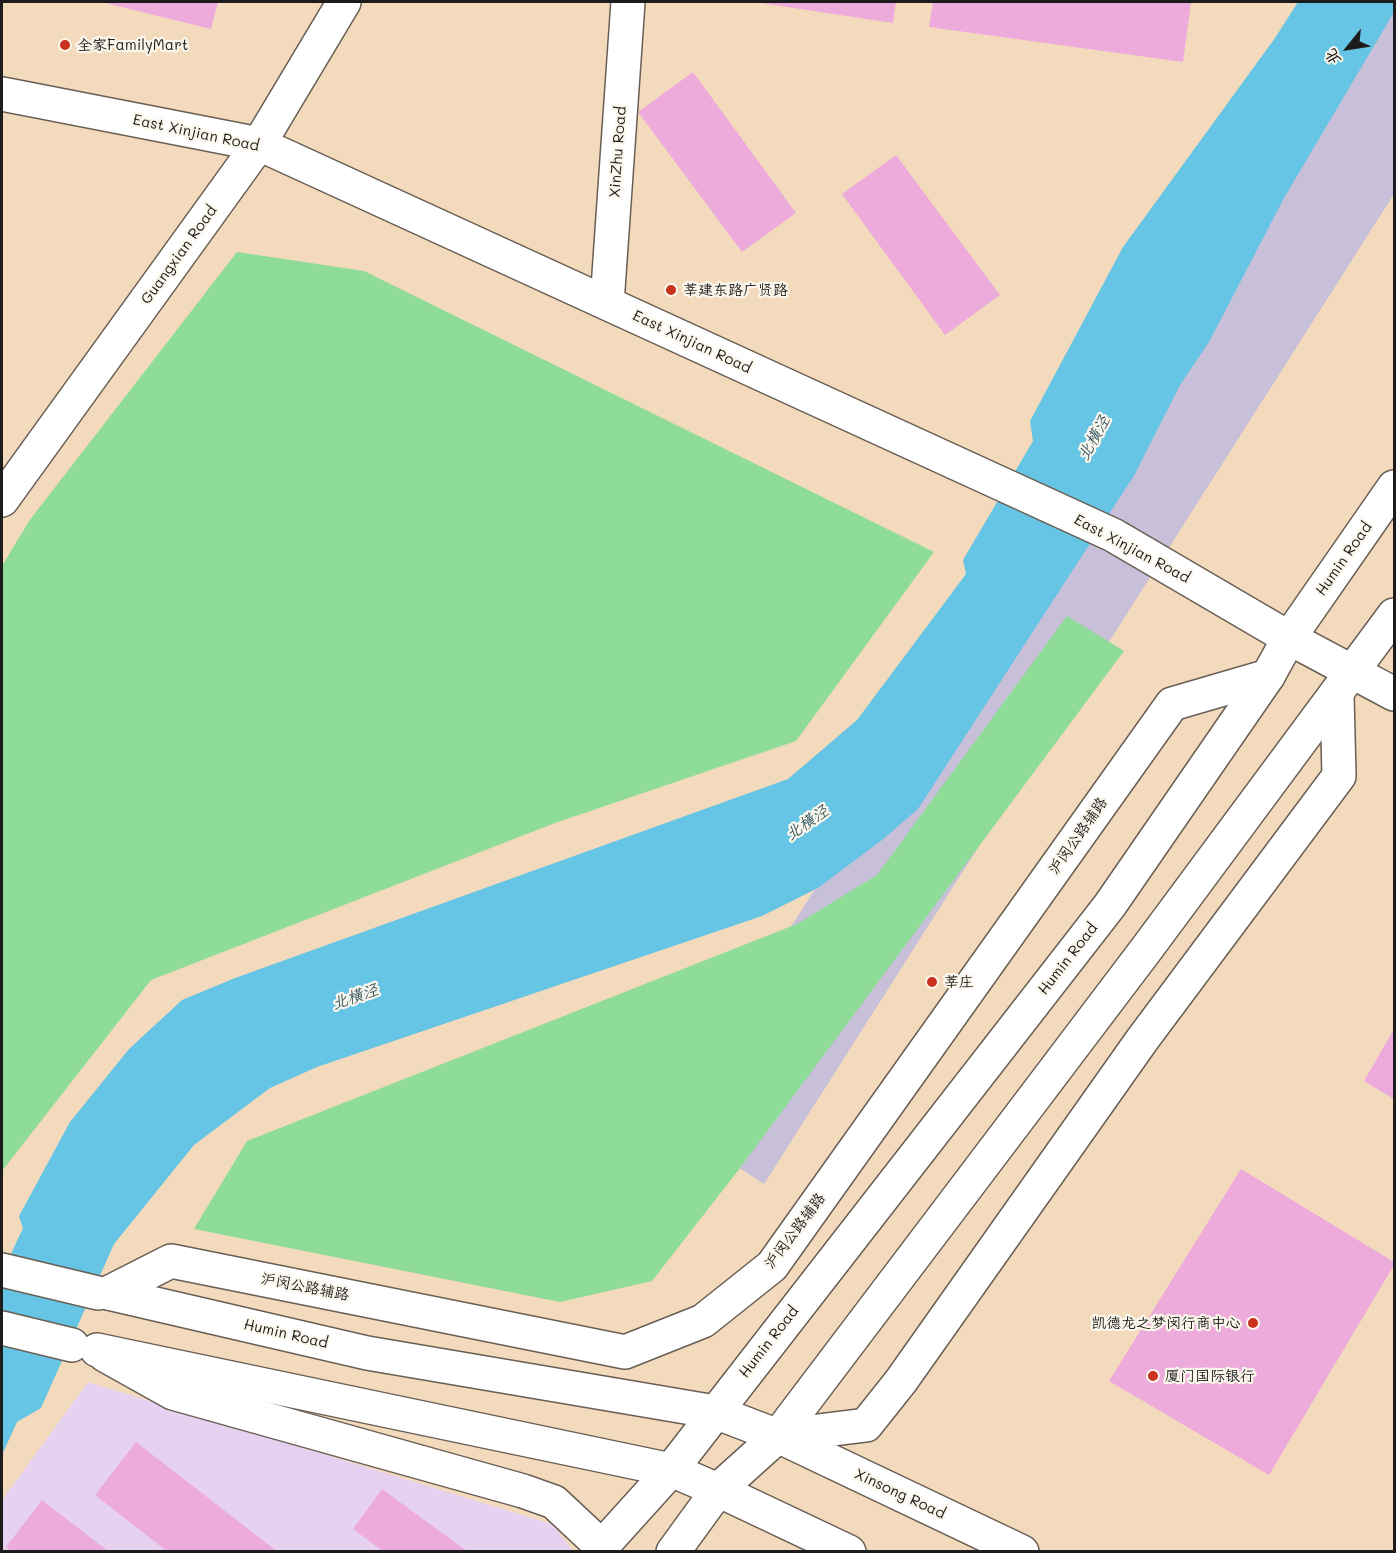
<!DOCTYPE html>
<meta charset="utf-8">
<style>
body{margin:0}
#map{position:relative;width:1396px;height:1553px;overflow:hidden;background:#f4dabc;font-family:Mali,"LXGW WenKai TC",sans-serif}
canvas{display:block}
.frame{position:absolute;inset:0;border:3px solid #1c1c1c;pointer-events:none}
.north{position:absolute;left:1318px;top:18px;width:60px;height:60px;-webkit-text-stroke:4px #fbf7ec;paint-order:stroke;rotate:240deg;font-size:16px;font-weight:700;line-height:24px;text-align:center;color:#1c1c1c}
.north::after{content:'';display:block;margin:auto;width:21px;height:27px;background:#1c1c1c;clip-path:polygon(50% 0,100% 100%,50% 72%,0 100%)}
</style>
<div id="map">
<canvas width="1396" height="1553"></canvas>
<div class="frame"></div>
<div class="north">北</div>
</div>
<script>
const context = document.querySelector('canvas').getContext('2d');
context.lineJoin = 'round';
function paint(path, color) {
  context.fillStyle = color;
  context.fill(path, 'evenodd');
}
function strokePath(path, color, width, dash) {
  context.strokeStyle = color;
  context.lineWidth = width;
  context.lineCap = dash ? 'butt' : 'round';
  context.setLineDash(dash || []);
  context.stroke(path);
}
function drawText(font, color, halo, rows, align = 'center') {
  context.font = font + ' Mali,"LXGW WenKai TC",sans-serif';
  context.lineWidth = 4.5;
  context.setLineDash([]);
  context.textBaseline = 'middle';
  context.strokeStyle = halo;
  context.fillStyle = color;
  for (const [text, x, y, turn = 0] of rows) {
    context.save();
    context.translate(x, y);
    context.rotate((+turn || 0) * Math.PI / 180);
    context.textAlign = isNaN(turn) ? turn : align;
    if (halo) context.strokeText(text, 0, 0);
    context.fillText(text, 0, 0);
    context.restore();
  }
}
paint(new Path2D(`
 M88 1382 552 1524 573 1551 2 1552V1500Z`), '#e6d2f0');
paint(new Path2D(`
 M1381 2H1394V194L764 1184 667 1121Z`), '#c8bfd8');
paint(new Path2D(`
 M237 252 364 271 934 552 796 741 555 823 151 980 2 1171V566L29 521Z
 M1067 616 1124 651 737 1172 652 1281 560 1302 194 1229 247 1141 797 924 877 875Z`), '#8fdb98');
paint(new Path2D(`
 M1298 2H1394V12L1284 198 1209 342 1180 385 1135 474 918 809 882 840 818 888 762 916 317 1067 270 1088 194 1145 114 1244 41 1408 17 1422 2 1455V1273L23 1228 19 1216 70 1122 129 1049 182 1000 235 978 788 779 857 720 966 574 963 560 1033 441 1030 421 1123 247 1275 38Z`), '#66c4e4');
paint(new Path2D(`
 M101 2H218L211 29Z
 M754 2H896L893 23Z
 M933 2H1191L1183 62 929 27Z
 M693 72 796 213 742 252 638 112Z
 M896 155 1000 295 945 335 842 194Z
 M1394 1029V1099L1364 1081Z
 M1241 1169 1394 1262V1265L1269 1475 1109 1381Z
 M136 1442 278 1552H168L95 1495Z
 M382 1489 468 1552H384L353 1529Z
 M42 1500 109 1552H12L6 1547Z`), '#ecabdb');
const minor = new Path2D(`
 M2 94 259 144 1113 535 1289 638 1394 694
 M607 303 628 2
 M2 500 259 144 344 2
 M108 1293 171 1261 625 1352 703 1321 772 1266 1172 704 1268 676
 M778 1436 866 1425 901 1381 1142 1040 1339 776 1337 695`);
const major = new Path2D(`
 M105 1355 173 1393 523 1491 554 1502 601 1546
 M778 1436 1022 1552
 M597 1552 671 1470
 M673 1552 718 1490 849 1552`);
const highway = new Path2D(`
 M2 1270 98 1293
 M108 1293 367 1353 715 1412 778 1436
 M2 1328 72 1345
 M97 1350 671 1470 718 1490 778 1436 1148 947 1394 615
 M671 1470 1110 905 1268 676 1289 638 1394 487`);
strokePath(minor, '#685e54', 36);
strokePath(major, '#685e54', 36);
strokePath(highway, '#685e54', 36);
strokePath(minor, '#fff', 33);
strokePath(major, '#fff', 33);
strokePath(highway, '#fff', 33);
for (const [x, y, r, color] of [
 [65,45,6,"#c8321e"],
 [671,290,6,"#c8321e"],
 [932,982,6,"#c8321e"],
 [1253,1323,6,"#c8321e"],
 [1153,1376,6,"#c8321e"]
]) {
  const dot = new Path2D();
  dot.arc(x, y, r, 0, 2 * Math.PI);
  context.fillStyle = color;
  context.fill(dot);
  strokePath(dot, '#fbf7ec', 2);
}
drawText('15px', '#1c1c1c', '#fbf7ec', [
 ["全家FamilyMart",77,45],
 ["莘建东路广贤路",683,290],
 ["莘庄",944,982],
 ["凯德龙之梦闵行商中心",1241,1323,"right"],
 ["厦门国际银行",1165,1376]
], 'left');
drawText('15px', '#1c1c1c', '#fbf7ec', [
 ["East Xinjian Road",196,133,12],
 ["XinZhu Road",618,152,-86],
 ["Guangxian Road",179,255,-54],
 ["East Xinjian Road",692,342,25],
 ["East Xinjian Road",1132,549,28],
 ["Humin Road",1344,559,-55],
 ["沪闵公路辅路",1078,836,-55],
 ["Humin Road",1068,959,-52],
 ["沪闵公路辅路",795,1231,-53],
 ["沪闵公路辅路",305,1287,11],
 ["Humin Road",286,1334,13],
 ["Humin Road",769,1342,-52],
 ["Xinsong Road",900,1494,25]
]);
drawText('italic 16px', '#365762', '#fbf7ec', [
 ["北横泾",1094,438,-61],
 ["北横泾",807,823,-35],
 ["北横泾",355,997,-19]
]);
</script>
